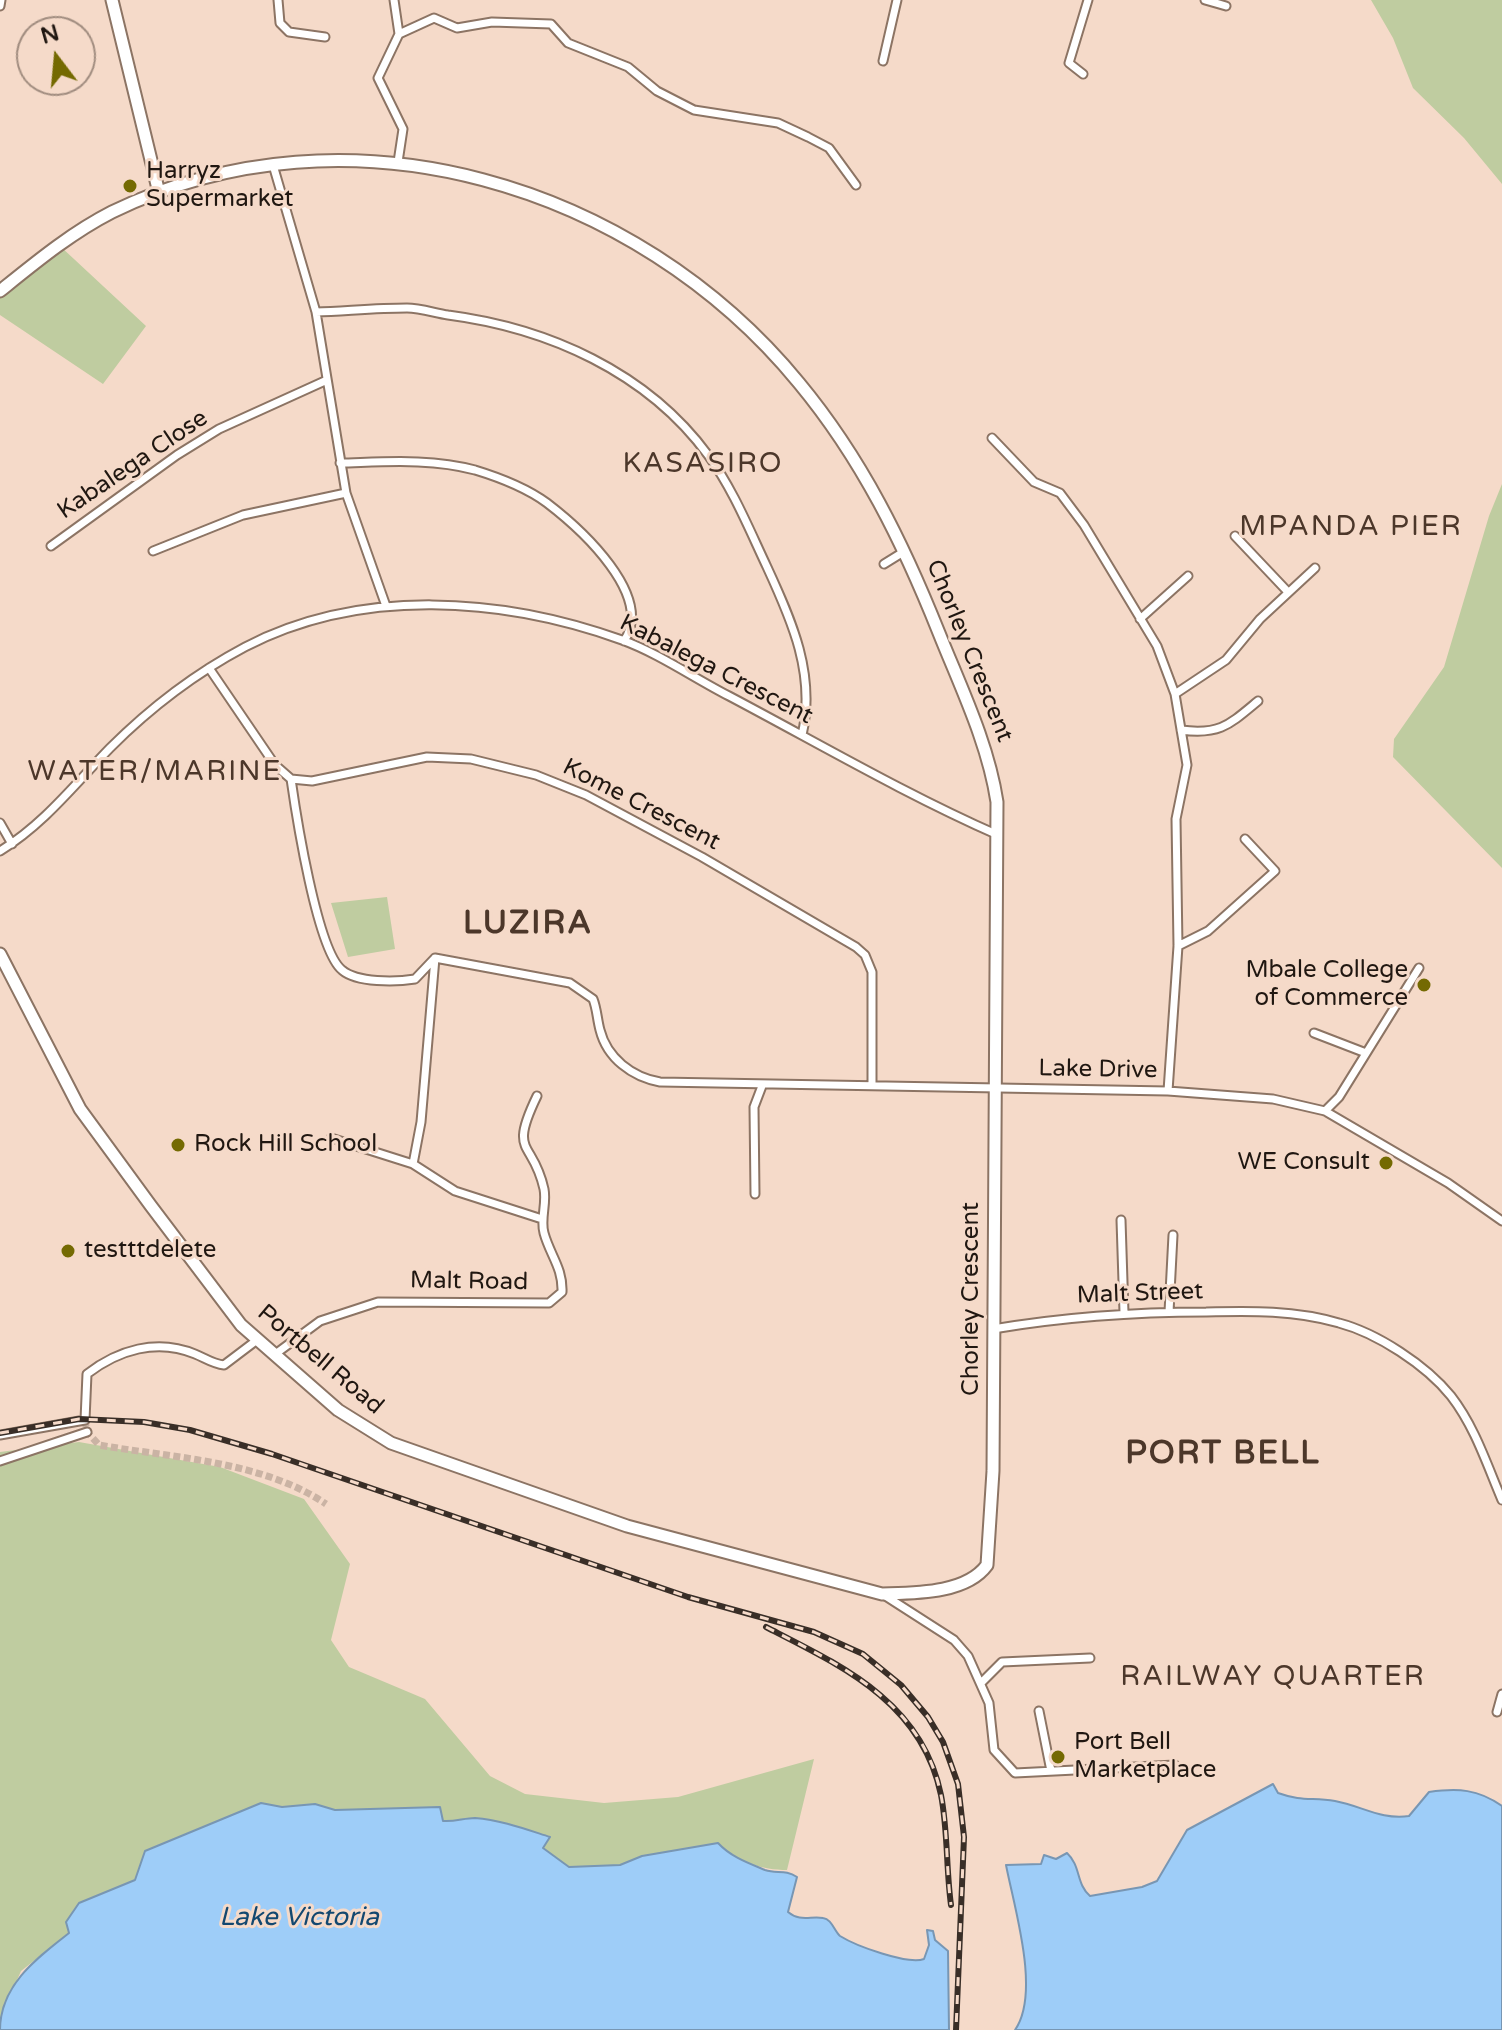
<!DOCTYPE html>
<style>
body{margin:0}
#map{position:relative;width:1502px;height:2030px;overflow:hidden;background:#f5dac9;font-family:"Varela Round",sans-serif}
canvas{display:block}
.north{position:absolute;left:16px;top:16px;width:80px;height:80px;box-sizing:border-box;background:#f5dac9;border:2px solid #a08c7f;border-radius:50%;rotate:344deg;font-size:22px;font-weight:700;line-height:32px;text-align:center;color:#201711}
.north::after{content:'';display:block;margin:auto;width:28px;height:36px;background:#746a02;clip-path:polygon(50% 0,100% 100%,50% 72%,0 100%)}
</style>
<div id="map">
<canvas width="1502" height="2030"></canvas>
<div class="north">N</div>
</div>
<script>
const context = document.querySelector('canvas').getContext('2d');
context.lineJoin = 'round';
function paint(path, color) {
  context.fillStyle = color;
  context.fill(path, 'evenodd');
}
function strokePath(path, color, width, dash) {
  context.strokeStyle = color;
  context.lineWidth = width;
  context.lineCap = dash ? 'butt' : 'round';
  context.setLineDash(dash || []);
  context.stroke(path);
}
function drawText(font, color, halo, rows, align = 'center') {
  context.font = font + ' "Varela Round",sans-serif';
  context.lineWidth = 6;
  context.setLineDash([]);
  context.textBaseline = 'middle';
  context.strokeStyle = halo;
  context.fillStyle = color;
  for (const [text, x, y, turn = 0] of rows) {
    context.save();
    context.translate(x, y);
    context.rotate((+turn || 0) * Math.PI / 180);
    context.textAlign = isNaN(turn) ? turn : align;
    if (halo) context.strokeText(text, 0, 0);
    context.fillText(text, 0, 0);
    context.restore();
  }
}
paint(new Path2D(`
 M1371 0H1502V184L1464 138 1413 88 1393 38Z
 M60 246 146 326 103 384 0 315V297Z
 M1502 484V868L1393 757 1394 739 1444 667 1489 516Z
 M387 897 395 949 348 957 331 903Z
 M79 1442 220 1467 304 1499 350 1564 331 1640 349 1667 425 1699 490 1776 525 1794 604 1803 678 1797 814 1759 787 1870C763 1870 735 1862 718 1843L642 1856 620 1865 569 1867 543 1848 550 1838 471 1818 458 1822 443 1821 440 1807 335 1810 315 1804 282 1807 260 1803 135 1880 79 1903 69 1933 21 1971 0 2019V1452Z`), '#bfcca0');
const water = new Path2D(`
 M1273 1784 1278 1793C1303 1802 1312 1797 1335 1801 1362 1806 1381 1820 1409 1816L1429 1792C1458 1788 1478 1789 1502 1806V2030H1015C1041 1993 1014 1907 1006 1865L1041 1864 1044 1855 1056 1859 1067 1853C1081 1866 1076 1884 1090 1896L1142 1887 1157 1881 1187 1830Z
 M261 1803 282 1807 315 1804 335 1810 440 1807 443 1821C455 1822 464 1818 475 1818 501 1820 525 1829 550 1837L543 1848 569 1867 620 1865 642 1856 718 1843C731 1857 748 1863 765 1870 777 1874 785 1869 797 1877L788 1912C800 1922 810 1916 823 1918 832 1919 834 1931 840 1936 856 1946 908 1965 924 1959L929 1945 927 1930 933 1931 935 1940 948 1951 949 2030H0C0 1985 37 1958 69 1933L66 1922 79 1903 135 1880 145 1851Z`);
paint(water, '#9ecdf8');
strokePath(water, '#7896b3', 2);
strokePath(new Path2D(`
 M85 1420 87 1432 99 1445C173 1458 263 1461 326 1504`), '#cab3a4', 7, [7, 3.5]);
const street = new Path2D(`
 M278 0 280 23 289 32 325 37
 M394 0 399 34
 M1205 0 1226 6
 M0 6 1 0
 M883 61 897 0
 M1083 74 1069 63 1088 0
 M398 162 403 129 378 78 399 34 434 18 457 28 492 22 551 24 568 43 628 67 657 91 694 110 778 123 808 137 829 148 856 185
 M273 165 316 312 346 493 386 606
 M316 312C346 311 376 308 407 308 420 308 435 313 448 315 548 328 647 372 708 455 733 489 749 529 767 567 792 621 816 675 802 735
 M992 438 1034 482 1060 493 1084 525 1157 646 1175 694 1226 660 1260 619 1315 568
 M340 463C384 462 431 458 475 470 498 477 528 489 547 503 581 529 655 596 624 641
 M1235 536 1288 592
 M51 546 177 455 219 429 327 380
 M153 551 243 515 346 493
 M884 564 905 551
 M1140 619 1188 576
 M209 668 275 765 291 779 312 781 427 757 471 759 536 775 586 795 702 857 856 947 865 955 872 972V1084
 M1181 730C1220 735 1229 725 1258 701
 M291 779C296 814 317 950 342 970 357 983 396 982 415 979L435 958 570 983 593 999C597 1009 597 1019 600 1030 607 1058 632 1077 660 1082L1168 1091 1273 1099 1325 1111 1448 1183 1502 1221
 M0 823 12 844
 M0 851C44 824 74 785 110 748 149 709 196 673 245 647 361 587 502 597 622 640 658 653 694 678 729 696 818 743 905 794 998 835
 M1178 946 1208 931 1275 871 1245 839
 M1314 1033 1366 1053
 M1168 1091 1178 946 1176 819 1187 765 1175 694
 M1325 1111 1339 1097 1419 968
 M331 1138 413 1164 455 1191 542 1219
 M413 1164 421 1122 435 958
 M755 1194 754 1107 762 1086
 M1121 1220 1124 1313
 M1169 1312 1173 1235
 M993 1329C1064 1317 1133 1312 1206 1312 1251 1311 1295 1310 1339 1323 1377 1333 1426 1365 1451 1396 1475 1427 1487 1465 1502 1500
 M274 1355 320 1321 378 1302 549 1303 562 1292C563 1268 550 1255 544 1233 540 1219 547 1204 544 1189 533 1139 508 1156 537 1096
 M0 1435 85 1420 87 1374C118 1350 157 1338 195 1354 205 1358 213 1364 224 1365L257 1340
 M0 1461 87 1432
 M884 1595 954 1640 968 1656 989 1703 994 1750 1015 1773 1175 1765
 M982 1682 1002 1662 1090 1658
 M1039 1711 1051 1771
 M1497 1712 1502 1694`);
const secondary = new Path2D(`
 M112 0 159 193
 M0 291C36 262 71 233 112 212 348 97 636 184 799 383 862 459 903 543 939 633 961 688 988 743 997 802L993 1471 987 1565C966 1594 914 1593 882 1594L627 1526 391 1443 338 1410 241 1325 151 1206 80 1109 0 954`);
strokePath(street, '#8c7464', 11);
strokePath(secondary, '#8c7464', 15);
strokePath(street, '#fff', 7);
strokePath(secondary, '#fff', 11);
const rail = new Path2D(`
 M0 1433 79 1419 144 1422 190 1430 272 1454 688 1597 814 1632 863 1654 901 1685 928 1717 943 1742 958 1784 964 1837 956 2030
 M766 1627C842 1666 922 1702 941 1795 948 1831 946 1869 951 1905`);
strokePath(rail, '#392e27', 6);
strokePath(rail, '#f5dac9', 3, [9]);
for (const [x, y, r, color] of [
 [130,186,8,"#746a02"],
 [1424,985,8,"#746a02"],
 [178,1145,8,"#746a02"],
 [1386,1163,8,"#746a02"],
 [68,1251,8,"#746a02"],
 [1058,1757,8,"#746a02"]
]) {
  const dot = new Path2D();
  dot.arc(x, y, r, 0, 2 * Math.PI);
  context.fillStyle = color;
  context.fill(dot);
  strokePath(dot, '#f5dac9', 3);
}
drawText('24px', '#201711', '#f5dac9', [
 ["Harryz",146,172],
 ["Supermarket",146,200],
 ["Mbale College",1408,971,"right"],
 ["of Commerce",1408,999,"right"],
 ["Rock Hill School",194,1145],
 ["WE Consult",1370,1163,"right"],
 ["testttdelete",84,1251],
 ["Port Bell",1074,1743],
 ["Marketplace",1074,1771]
], 'left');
drawText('24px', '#201711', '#f5dac9', [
 ["Kabalega Close",133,465,-34],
 ["Chorley Crescent",969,651,68],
 ["Kabalega Crescent",716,670,27],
 ["Kome Crescent",641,805,27],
 ["Lake Drive",1098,1070,1],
 ["Malt Road",469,1282,1],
 ["Malt Street",1140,1294,-2],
 ["Chorley Crescent",972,1299,-90],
 ["Portbell Road",320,1360,40]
]);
drawText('italic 26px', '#134870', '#f5dac9', [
 ["Lake Victoria",299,1918]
]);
context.letterSpacing = '2px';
drawText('28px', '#4c372a', '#f5dac9', [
 ["KASASIRO",703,465],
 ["MPANDA PIER",1351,528],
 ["WATER/MARINE",155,773],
 ["RAILWAY QUARTER",1273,1678]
]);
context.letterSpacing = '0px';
context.letterSpacing = '2px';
drawText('bold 32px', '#4c372a', '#f5dac9', [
 ["LUZIRA",528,925],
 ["PORT BELL",1223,1455]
]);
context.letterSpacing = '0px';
</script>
